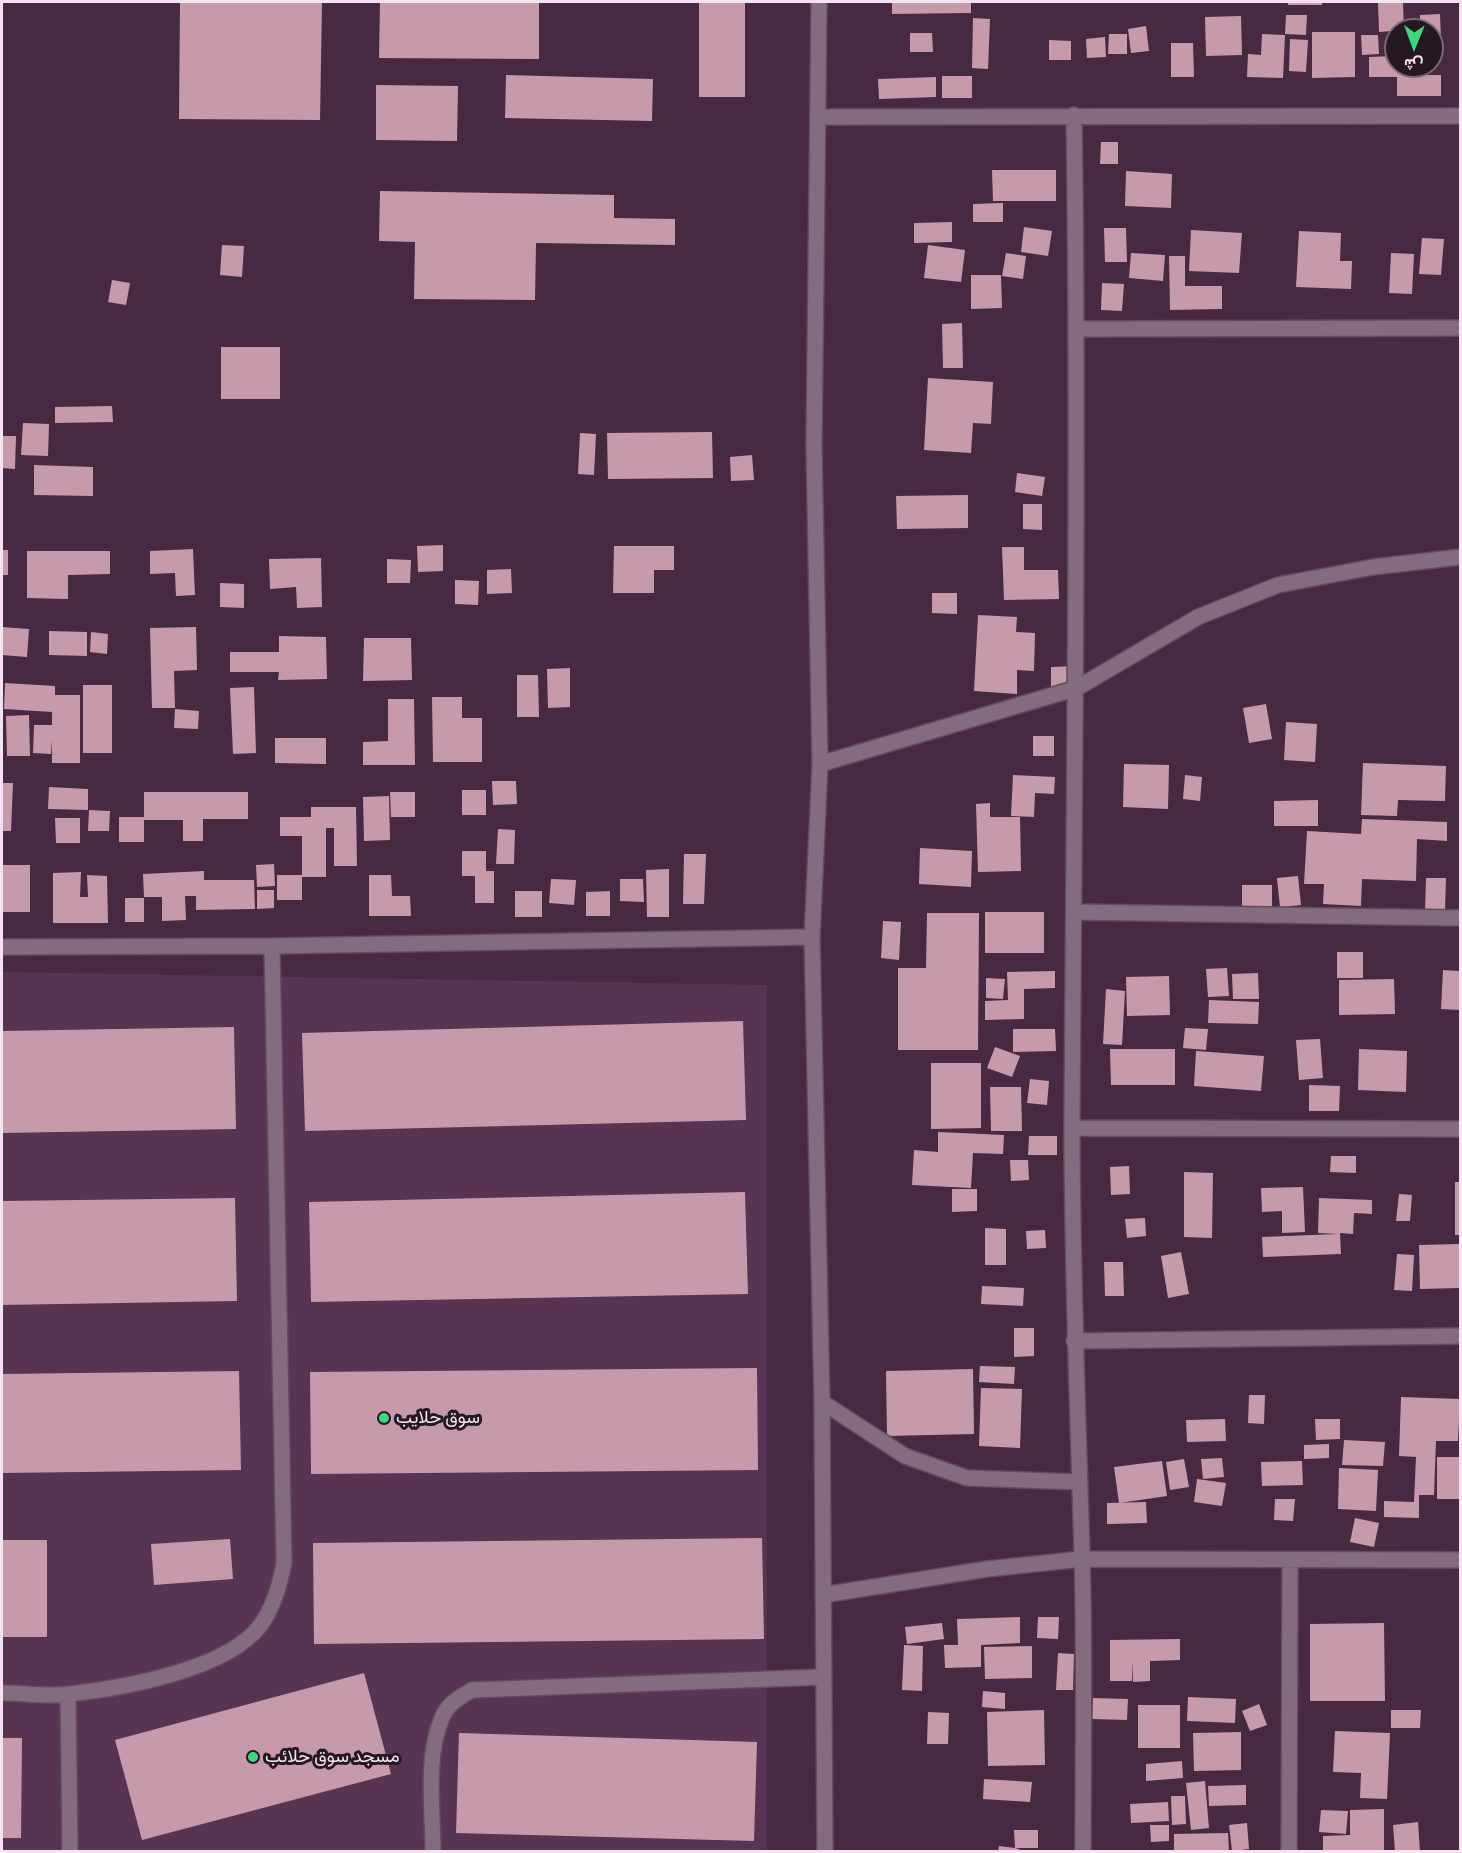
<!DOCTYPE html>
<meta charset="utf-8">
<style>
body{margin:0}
#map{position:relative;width:1462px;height:1853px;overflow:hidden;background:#472a42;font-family:Cabin,Vazirmatn,sans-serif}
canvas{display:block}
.frame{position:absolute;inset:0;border:3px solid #f6e3f2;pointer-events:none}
.north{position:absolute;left:1384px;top:18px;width:60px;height:60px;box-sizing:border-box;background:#251822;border:2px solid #796975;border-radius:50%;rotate:181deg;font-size:16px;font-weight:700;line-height:24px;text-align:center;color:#f6e3f2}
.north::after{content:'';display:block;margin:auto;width:21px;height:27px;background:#3cd77e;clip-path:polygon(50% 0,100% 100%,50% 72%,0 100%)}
</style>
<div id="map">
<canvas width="1462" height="1853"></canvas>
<div class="frame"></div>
<div class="north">ش</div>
</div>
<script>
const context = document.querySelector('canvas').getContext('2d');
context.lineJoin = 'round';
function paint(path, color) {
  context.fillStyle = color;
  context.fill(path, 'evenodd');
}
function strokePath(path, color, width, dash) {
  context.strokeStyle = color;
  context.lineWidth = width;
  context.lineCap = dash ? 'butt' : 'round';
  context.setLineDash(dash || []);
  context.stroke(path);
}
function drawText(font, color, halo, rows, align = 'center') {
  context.font = font + ' Cabin,Vazirmatn,sans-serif';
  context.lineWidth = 6;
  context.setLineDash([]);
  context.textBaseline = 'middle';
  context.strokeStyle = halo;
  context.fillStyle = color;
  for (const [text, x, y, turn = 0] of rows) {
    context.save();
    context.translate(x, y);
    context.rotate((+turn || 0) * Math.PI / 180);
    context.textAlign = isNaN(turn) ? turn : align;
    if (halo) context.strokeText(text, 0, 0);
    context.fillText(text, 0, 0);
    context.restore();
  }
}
paint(new Path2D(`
 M2 972 767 985V1851L2 1852Z`), '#573451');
paint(new Path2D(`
 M180 2H322L320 120 179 119Z
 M380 2 539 3V59L379 58Z
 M699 2H745V97H699Z
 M892 2H971V13L892 14Z
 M1288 2H1322V5H1288Z
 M1378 2H1403L1404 30 1379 32Z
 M1440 14 1441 40H1432V30H1420V15Z
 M1286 15H1307L1306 35 1285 34Z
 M1241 16 1242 55 1206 56 1205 17Z
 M973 18 990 19 988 69 972 68Z
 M1146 26 1149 51 1131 53 1128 29Z
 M1312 32H1355V77L1312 78Z
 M910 33H932L933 52H910Z
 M1109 34H1127V54H1108Z
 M1262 34 1285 35 1283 78 1247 77 1248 54 1261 55Z
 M1361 35H1378L1379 54 1362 55Z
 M1394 36H1396V66H1414L1415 75H1441V96H1397V77H1369V57L1394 56Z
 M1105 37 1106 57 1087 58 1086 39Z
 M1290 39 1308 40 1306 72 1289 71Z
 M1049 40 1071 41V60H1049Z
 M1171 43H1193L1194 77H1171Z
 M506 75 653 79 652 121 505 118Z
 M942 76H972V98H942Z
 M936 77V97L879 99 878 79Z
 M376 85 458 86 457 141 376 140Z
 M1101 142H1118V164H1100Z
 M992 170H1056V201H993Z
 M1126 171 1172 174 1171 208 1125 206Z
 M380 191 614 195V218L675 219V245L536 243 535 300 414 299 415 242 379 241Z
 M1003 203V222H973V204Z
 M952 222V242L914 243V223Z
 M1024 227 1052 231 1048 256 1021 252Z
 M1104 228H1126L1127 262H1105Z
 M1191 230 1242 233 1239 273 1189 271Z
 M1299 231 1341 233 1340 261H1352L1351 289 1296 287Z
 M1422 238 1444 239 1441 275 1419 274Z
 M222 245 244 246 242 277 220 275Z
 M928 245 965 250 961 282 924 278Z
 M1006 253 1026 256 1023 279 1002 276Z
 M1131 253 1165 255 1163 281 1129 278Z
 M1391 253 1414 254 1412 294 1389 293Z
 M1169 256H1185V286H1222V309L1170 310Z
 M971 275H1001L1002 308 971 309Z
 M112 280 130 283 126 305 108 302Z
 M1102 283 1124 284 1122 311 1101 310Z
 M962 323 963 368H943L942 324Z
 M221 347H280V399H221Z
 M928 378 993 382 991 424 973 423 971 453 924 450Z
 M112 406 113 422 55 423V407Z
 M23 423 49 424 48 456 21 455Z
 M712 432 713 478 608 479 607 433Z
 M580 433 596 434 594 475 578 474Z
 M2 436H16L15 469 2 468Z
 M752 455 754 480 731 481 730 457Z
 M34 465 93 467V496L34 495Z
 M1017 473 1045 477 1042 496 1015 492Z
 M968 495V528L897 529 896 496Z
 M1023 504H1042V530L1023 529Z
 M443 545V571L418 572 417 546Z
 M614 546H674V570H654V593H613Z
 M1002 547H1024V570H1058L1059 599 1004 600Z
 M193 549 195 595 176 596 175 573 150 574V551Z
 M2 550H8V575H2Z
 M27 551H110V574L68 575V599L27 598Z
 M321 558 322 607 297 608 296 587 270 589 269 559Z
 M387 559 411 560 410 583H387Z
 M511 569 512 593 487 594V570Z
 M455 580 479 581 478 605 455 604Z
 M220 583 244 584V608L220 607Z
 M932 593H957V614L932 613Z
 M978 615 1017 617 1016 632 1035 633 1034 671 1017 670V694L974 691Z
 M2 627 29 629 27 657 2 655Z
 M196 627 197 670 174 671 175 708H152L150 628Z
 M49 631 87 632V656L49 655Z
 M91 632 108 634 107 654 90 652Z
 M279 636 326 637 327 679 278 680 279 672H230V652H279Z
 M364 638H411L412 680 363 681Z
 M1074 666V691H1051V667Z
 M570 668V707L548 708 547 669Z
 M517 675H538L539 717H517Z
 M5 683 55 686V695H80V763H52V740L51 754 33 753 34 725H52V712L4 709Z
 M83 685H112V753H83Z
 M254 687 256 753 233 754 230 688Z
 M432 697H462V718H482V762H433Z
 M388 699H414L415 765H363V742L388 741Z
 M1266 704 1272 739 1249 743 1243 708Z
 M175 709 199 711 198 729 174 728Z
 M29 715 30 756H7L6 716Z
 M1286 722 1317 724 1315 762 1284 760Z
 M1033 736H1054V756H1033Z
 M275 738H326V764L275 763Z
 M1363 763 1446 766 1445 801 1398 800 1397 816 1361 815Z
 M1124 764 1169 765 1168 809 1123 807Z
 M1013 775 1055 777 1054 794 1035 793 1034 817 1011 816Z
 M1185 775 1202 777 1200 801 1183 799Z
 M492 781H516L517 804 493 805Z
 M2 783H13L11 831H2Z
 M49 787 88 789V810L48 809Z
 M462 790H486V815H462Z
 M144 792H248V819H203V841H183V820H144V842H119V817H144Z
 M390 792H415V817H391Z
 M389 796 390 840 364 841 363 797Z
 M1318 800V826H1274V801Z
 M990 803V817H1020L1021 871 978 872 976 804Z
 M311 807H356L357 866H334V828H326V877H302V900H277V875H302V836H280V817H311Z
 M89 810 110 811 109 831H88Z
 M55 818H80V843H56Z
 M1362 819 1447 822V841L1417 839 1416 881 1362 879 1361 906 1323 904 1324 884H1304L1307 831 1361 834Z
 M498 829 515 830 514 864H496Z
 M920 848 972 851 971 887 919 884Z
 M462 851H486V871H494V903H475V876H462Z
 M684 854H706L704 904H683Z
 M274 864 275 886 257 887 256 865Z
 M2 865H30V912H2Z
 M669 869V917H647L646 870Z
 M204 871V880H254L255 909 196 910V896H185L186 920 162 921V897H144L143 874Z
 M81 872 80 897H88L87 875 107 876 108 923H53V873Z
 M369 875H391L392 896H410L411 916H369Z
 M1298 876 1301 905 1280 907 1277 878Z
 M1426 878H1446L1445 910H1425Z
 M551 879 576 880 574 905 549 903Z
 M620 879H643L644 902 620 901Z
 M1242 885H1272V907H1242Z
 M257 890H274V908L257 909Z
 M515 891H542V917H515Z
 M610 891V916H586V892Z
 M125 898H144V922H125Z
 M985 912H1044V953H985Z
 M927 913H979L978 1050H898V968H926Z
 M883 921 901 922 899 960 881 958Z
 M1337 952H1363V978H1337Z
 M1227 968 1229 996 1208 997 1206 969Z
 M1443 970 1460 971V1010L1441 1009Z
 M1055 971V988L1024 989V1019L985 1020V1001L1008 1000 1007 972Z
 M1258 973 1259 999H1233L1232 974Z
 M1169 976 1170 1015 1127 1016 1126 977Z
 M986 978 1005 979 1003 999 986 998Z
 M1394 979 1395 1014 1339 1015V980Z
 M1106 989 1125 991 1122 1045 1103 1044Z
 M1209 1000 1259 1002 1258 1024 1208 1023Z
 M743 1021 746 1120 305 1131 302 1033Z
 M234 1027 236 1129 2 1133V1031Z
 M1185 1028 1208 1029 1206 1050 1183 1048Z
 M1013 1029H1055L1056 1051 1013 1052Z
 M1320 1039 1323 1078 1299 1080 1296 1040Z
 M995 1047 1020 1056 1012 1077 987 1068Z
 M1110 1049H1175V1085H1111Z
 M1359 1049 1407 1051 1406 1092 1358 1090Z
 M1196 1051 1264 1056 1261 1091 1194 1086Z
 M931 1063H981V1128L931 1129Z
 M1030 1079 1049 1081 1047 1105 1027 1103Z
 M1309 1085 1340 1086 1339 1111H1309Z
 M990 1087H1021L1022 1131H991Z
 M938 1132 1004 1135 1003 1154 973 1153 971 1188 912 1185 914 1150 938 1152Z
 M1029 1136H1057V1155H1028Z
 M1331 1156H1356V1173L1330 1172Z
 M1010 1160H1028L1029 1180 1011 1181Z
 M1129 1166 1130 1194 1111 1195 1110 1167Z
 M1184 1172 1213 1173 1212 1238 1184 1237Z
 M1455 1182H1460V1235H1455Z
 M1303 1187 1305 1232 1282 1233V1211L1262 1212 1261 1188Z
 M952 1189H977V1211L952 1212Z
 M745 1192 748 1294 311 1302 309 1202Z
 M1399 1194 1412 1195 1410 1221H1396Z
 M235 1198 237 1301 2 1305V1201Z
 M1319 1198 1372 1200V1214L1354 1213 1353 1234 1340 1233 1341 1254 1263 1257 1262 1237 1338 1234 1318 1233Z
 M1145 1218 1146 1236 1127 1238 1125 1219Z
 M985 1228 1006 1229V1265H985Z
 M1045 1230 1046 1248 1027 1249 1026 1231Z
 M1460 1244V1288L1420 1289 1419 1245Z
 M1181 1252 1189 1294 1168 1298 1161 1256Z
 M1397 1254 1414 1255 1412 1291 1394 1290Z
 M1104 1262H1123L1124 1296H1105Z
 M982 1286 1024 1288 1023 1306 981 1304Z
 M1014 1328H1034V1356L1014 1357Z
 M980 1366 1015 1367 1014 1384 979 1382Z
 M757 1368 758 1470 311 1474 310 1372Z
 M973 1369 974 1434 887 1436 886 1371Z
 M239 1371 241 1470 2 1473V1374Z
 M981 1388 1022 1389 1020 1448 979 1446Z
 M1249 1395H1265L1264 1424 1248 1423Z
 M1401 1397 1460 1399 1458 1441H1436L1434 1495H1419V1518L1384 1517V1501L1414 1502 1416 1457 1399 1456Z
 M1225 1419 1226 1441 1187 1442 1186 1420Z
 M1315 1419H1340V1439L1316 1440Z
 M1344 1440 1385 1442 1383 1466 1342 1465Z
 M1329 1444V1458L1304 1459V1445Z
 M1437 1457H1460V1499H1437Z
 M1222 1458 1224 1477 1203 1479 1201 1459Z
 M1184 1459 1189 1487 1170 1490 1166 1462Z
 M1162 1461 1167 1496 1119 1503 1114 1467Z
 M1302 1461 1303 1485 1262 1486 1261 1462Z
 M1339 1468 1378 1470 1376 1511 1338 1509Z
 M1197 1479 1226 1483 1222 1506 1194 1502Z
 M1275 1499H1295L1293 1521 1274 1520Z
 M1146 1502 1147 1523 1107 1524V1503Z
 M1355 1518 1379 1523 1374 1547 1350 1542Z
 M762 1538 764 1639 314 1644 313 1543Z
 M230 1539 233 1579 154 1585 151 1544Z
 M2 1540H47V1637H2Z
 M1020 1617V1643L981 1645V1667L945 1668 944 1645H958L957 1619Z
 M1038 1617H1059L1058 1639 1037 1638Z
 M942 1623 944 1639 907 1644 905 1627Z
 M1384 1623 1385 1701H1310V1624Z
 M1180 1639V1660L1150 1661V1681L1133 1682V1661L1132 1681H1110V1640Z
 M904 1645 923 1646 922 1691 902 1690Z
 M1032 1646V1678L985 1679 984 1647Z
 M1058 1653 1074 1654 1073 1690H1056Z
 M364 1673 391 1774 142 1840 115 1740Z
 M983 1691 1005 1693V1709L982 1707Z
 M1188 1697 1236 1699 1235 1723 1187 1721Z
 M1093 1698 1128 1699 1127 1720 1092 1719Z
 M1259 1704 1267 1725 1250 1731 1242 1711Z
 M1138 1705H1180V1748H1138Z
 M1044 1710 1045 1765 988 1766 987 1712Z
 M1391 1710H1421L1420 1728H1391Z
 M928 1712 949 1713 948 1744H927Z
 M1335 1731 1390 1733 1387 1799 1360 1798 1361 1773 1333 1772Z
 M1241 1732V1770L1194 1771 1193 1733Z
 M459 1733 757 1742 754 1841 456 1833Z
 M2 1738H22L21 1838H2Z
 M1182 1761 1183 1778 1146 1781V1764Z
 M984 1779 1032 1782 1030 1802 983 1799Z
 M1205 1781 1209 1828 1191 1830 1186 1783Z
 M1246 1785V1805L1209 1806 1208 1786Z
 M1171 1796H1185L1186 1824 1172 1825Z
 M1168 1802 1169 1821 1131 1823 1130 1804Z
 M1384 1809V1852H1323V1836L1350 1835V1810Z
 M1321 1810 1348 1811 1346 1834 1319 1832Z
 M1418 1822 1420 1852H1395L1393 1825Z
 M1247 1823 1249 1849 1232 1851 1229 1825Z
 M1150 1825H1169V1841L1151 1842Z
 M1014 1830H1038V1848H1015L1027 1852H998L999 1846 1015 1848Z
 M1228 1833 1229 1852H1174V1834Z`), '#c69aab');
const minor = new Path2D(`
 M819 2 814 446 820 764 812 937 822 1402 825 1852
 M1074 115C1079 452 1074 790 1072 1127 1072 1270 1078 1412 1082 1555 1085 1654 1083 1753 1083 1852
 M819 117 1460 116
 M1077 329 1460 328
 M820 764 1077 688 1198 617 1278 585 1373 567 1460 557
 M1076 912 1460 918
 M2 947 272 946 812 937
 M1072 1128 1460 1129
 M1074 1341 1460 1336
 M822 1402 905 1456 967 1478 1079 1482
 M823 1595 987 1569 1082 1559 1460 1560
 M2 1693C24 1693 48 1697 70 1694 123 1688 226 1670 260 1626 274 1607 280 1585 284 1562L272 946
 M68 1694 70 1852
 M433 1852C433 1809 425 1757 442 1718 447 1704 460 1697 472 1690L823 1677
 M1289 1852 1290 1561`);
strokePath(minor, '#63485e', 18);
strokePath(minor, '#836c7e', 15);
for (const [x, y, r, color] of [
 [384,1418,6,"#3cd77e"],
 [253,1757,6,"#3cd77e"]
]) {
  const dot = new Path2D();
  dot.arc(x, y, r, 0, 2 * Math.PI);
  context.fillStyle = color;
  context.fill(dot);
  strokePath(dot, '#251822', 2);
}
drawText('18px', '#f6e3f2', '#251822', [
 ["سوق حلايب",396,1418],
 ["مسجد سوق حلائب",265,1757]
], 'left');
</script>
